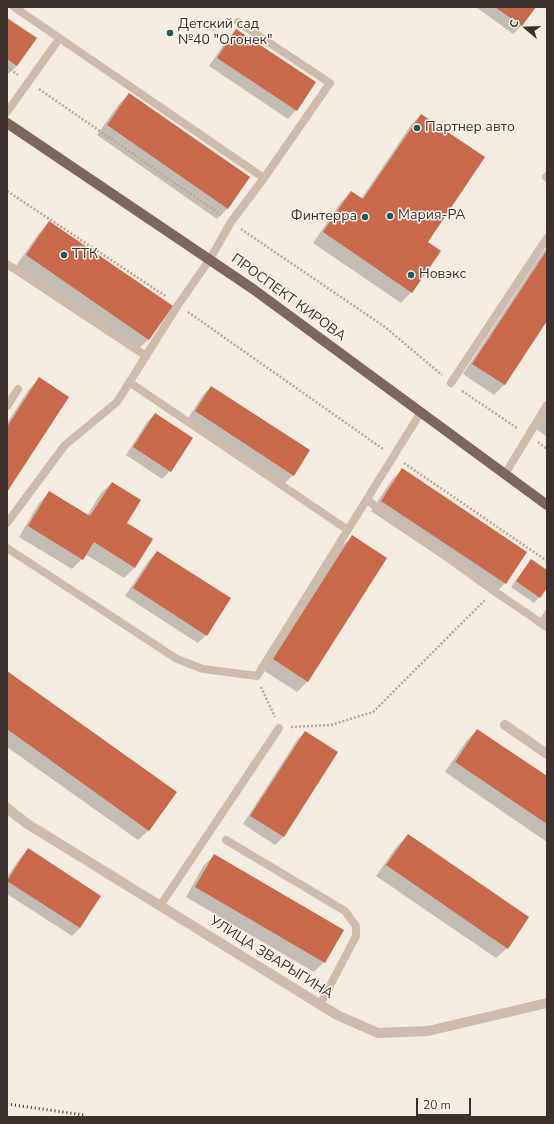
<!DOCTYPE html>
<meta charset="utf-8">
<style>
body{margin:0}
#map{position:relative;width:554px;height:1124px;overflow:hidden;background:#f4ebe1;font-family:"Nunito Sans",sans-serif}
canvas{display:block}
.frame{position:absolute;inset:0;border:8px solid #3b302b;pointer-events:none}
.north{position:absolute;left:506px;top:8px;width:40px;height:40px;-webkit-text-stroke:3px #fbf5ee;paint-order:stroke;rotate:289deg;font-size:11px;font-weight:700;line-height:16px;text-align:center;color:#3b302b}
.north::after{content:'';display:block;margin:auto;width:14px;height:18px;background:#3b302b;clip-path:polygon(50% 0,100% 100%,50% 72%,0 100%)}
.scale{position:absolute;left:416px;top:1098px;width:55px;height:18px;box-sizing:border-box;border:2px solid #3b302b;border-top:0;padding-left:5px;font-size:12px;line-height:14px;white-space:nowrap;color:#3b302b;-webkit-text-stroke:3px #fbf5ee;paint-order:stroke}
</style>
<div id="map">
<canvas width="554" height="1124"></canvas>
<div class="frame"></div>
<div class="north">С</div>
<div class="scale">20 m</div>
</div>
<script>
const context = document.querySelector('canvas').getContext('2d');
context.lineJoin = 'round';
function paint(path, color) {
  context.fillStyle = color;
  context.fill(path, 'evenodd');
}
function strokePath(path, color, width, dash) {
  context.strokeStyle = color;
  context.lineWidth = width;
  context.lineCap = dash ? 'butt' : 'round';
  context.setLineDash(dash || []);
  context.stroke(path);
}
function drawText(font, color, halo, rows, align = 'center') {
  context.font = font + ' "Nunito Sans",sans-serif';
  context.lineWidth = 3;
  context.setLineDash([]);
  context.textBaseline = 'middle';
  context.strokeStyle = halo;
  context.fillStyle = color;
  for (const [text, x, y, turn = 0] of rows) {
    context.save();
    context.translate(x, y);
    context.rotate((+turn || 0) * Math.PI / 180);
    context.textAlign = isNaN(turn) ? turn : align;
    if (halo) context.strokeText(text, 0, 0);
    context.fillText(text, 0, 0);
    context.restore();
  }
}
paint(new Path2D(`
 M476 7H535L521 26 513 34Z
 M7 19 35 38 17 66 7 75Z
 M236 30 315 82 296 110 288 119 209 66 228 38Z
 M129 94 249 177 227 209 217 219 97 135 119 104Z
 M421 115 426 242 439 251 411 292 401 303 313 243 341 202 351 192 361 199 411 125Z
 M50 222 149 339 138 349 16 266 39 233Z
 M547 248V319L504 385 494 395 463 374 543 252Z
 M40 379 7 490V423L29 389Z
 M211 387 293 475 285 483 187 420 203 395Z
 M547 411V437L535 428Z
 M155 414 170 471 162 479 126 455 147 422Z
 M402 470 526 552 505 583 495 594 371 511 392 480Z
 M112 483 126 523 135 567 124 578 85 554 82 559 72 569 19 537 39 503 49 493 87 516 101 493Z
 M352 537 308 681 297 692 263 670 341 547Z
 M157 552 206 635 198 643 125 596 149 560Z
 M531 560 547 572V587L534 603 511 587Z
 M547 608V632L536 625Z
 M7 672 149 830 138 840 7 747Z
 M477 730 547 777V842L445 772 467 740Z
 M305 732 337 752 283 837 275 845 243 824 297 740Z
 M408 835 507 948 496 958 376 876 397 846Z
 M28 850 100 896 80 928 72 936 7 894V877L20 858Z
 M215 855 324 962 314 972 186 897 204 865Z`), '#0003');
paint(new Path2D(`
 M495 7H536L522 26Z
 M7 18 37 38 17 66 7 59Z
 M236 29 316 82 297 111 217 58Z
 M129 93 250 177 228 209 107 125Z
 M421 114 485 157 428 242 441 251 412 293 323 232 351 191 363 199Z
 M49 221 173 306 149 340 26 255Z
 M547 250V321L505 385 472 364Z
 M39 377 69 397 7 492V427Z
 M211 386 310 450 294 476 195 411Z
 M155 413 193 438 171 472 133 447Z
 M402 468 527 552 506 584 381 501Z
 M112 482 141 500 127 523 153 539 135 568 94 542 83 560 28 526 49 491 90 516Z
 M352 535 387 558 308 682 273 659Z
 M157 551 231 598 207 636 133 588Z
 M531 559 547 570V588L540 598 516 581Z
 M7 671 177 792 149 831 7 729Z
 M477 729 547 776V824L455 762Z
 M305 731 338 752 284 837 250 816Z
 M408 834 529 917 508 949 386 865Z
 M28 848 101 896 80 928 7 881Z
 M214 854 344 930 325 963 195 887Z`), '#c8694b');
strokePath(new Path2D(`
 M7 67 18 75
 M39 89 221 215
 M7 191 167 297
 M241 229 385 327 442 375
 M188 312 383 449
 M462 391 517 428
 M538 442 547 449
 M404 463 547 561
 M261 687 275 717
 M291 727 331 725 373 712 485 600`), '#b9a596', 2.5, [2, 2]);
strokePath(new Path2D(`
 M14 7 264 178
 M7 112 59 39
 M546 177 547 176
 M7 264 146 356
 M129 382 348 530
 M451 383 547 238
 M7 406 18 389
 M505 474 547 405
 M367 500 494 591 547 627
 M7 523 65 445 117 402 178 305 210 259 231 222 264 178 330 83 238 22
 M7 548 177 659 203 669 257 676 421 412
 M226 840 345 911 356 926V936L320 1005
 M160 906 279 728`), '#cdbbac', 8);
strokePath(new Path2D(`
 M505 725 547 754`), '#cdbbac', 10);
strokePath(new Path2D(`
 M7 808 26 823 337 1015 378 1033 428 1031 547 1003`), '#cdbbac', 10);
strokePath(new Path2D(`
 M7 123 253 289 547 505`), '#7d675c', 10);
strokePath(new Path2D(`
 M7 1104 84 1115`), '#3b302b', 3, [1, 3]);
for (const [x, y, r, color] of [
 [170,33,4,"#1f5a5e"],
 [417,128,4,"#1f5a5e"],
 [390,216,4,"#1f5a5e"],
 [365,217,4,"#1f5a5e"],
 [64,255,4,"#1f5a5e"],
 [411,275,4,"#1f5a5e"]
]) {
  const dot = new Path2D();
  dot.arc(x, y, r, 0, 2 * Math.PI);
  context.fillStyle = color;
  context.fill(dot);
  strokePath(dot, '#fbf5ee', 1.5);
}
drawText('14px', '#3b302b', '#fbf5ee', [
 ["Детский сад",178,25],
 ["№40 \"Огонек\"",178,41],
 ["Партнер авто",425,128],
 ["Мария-РА",398,216],
 ["Финтерра",357,217,"right"],
 ["ТТК",72,255],
 ["Новэкс",419,275]
], 'left');
drawText('14px', '#3b302b', '#fbf5ee', [
 ["ПРОСПЕКТ КИРОВА",288,298,36],
 ["УЛИЦА ЗВАРЫГИНА",271,958,32]
]);
</script>
